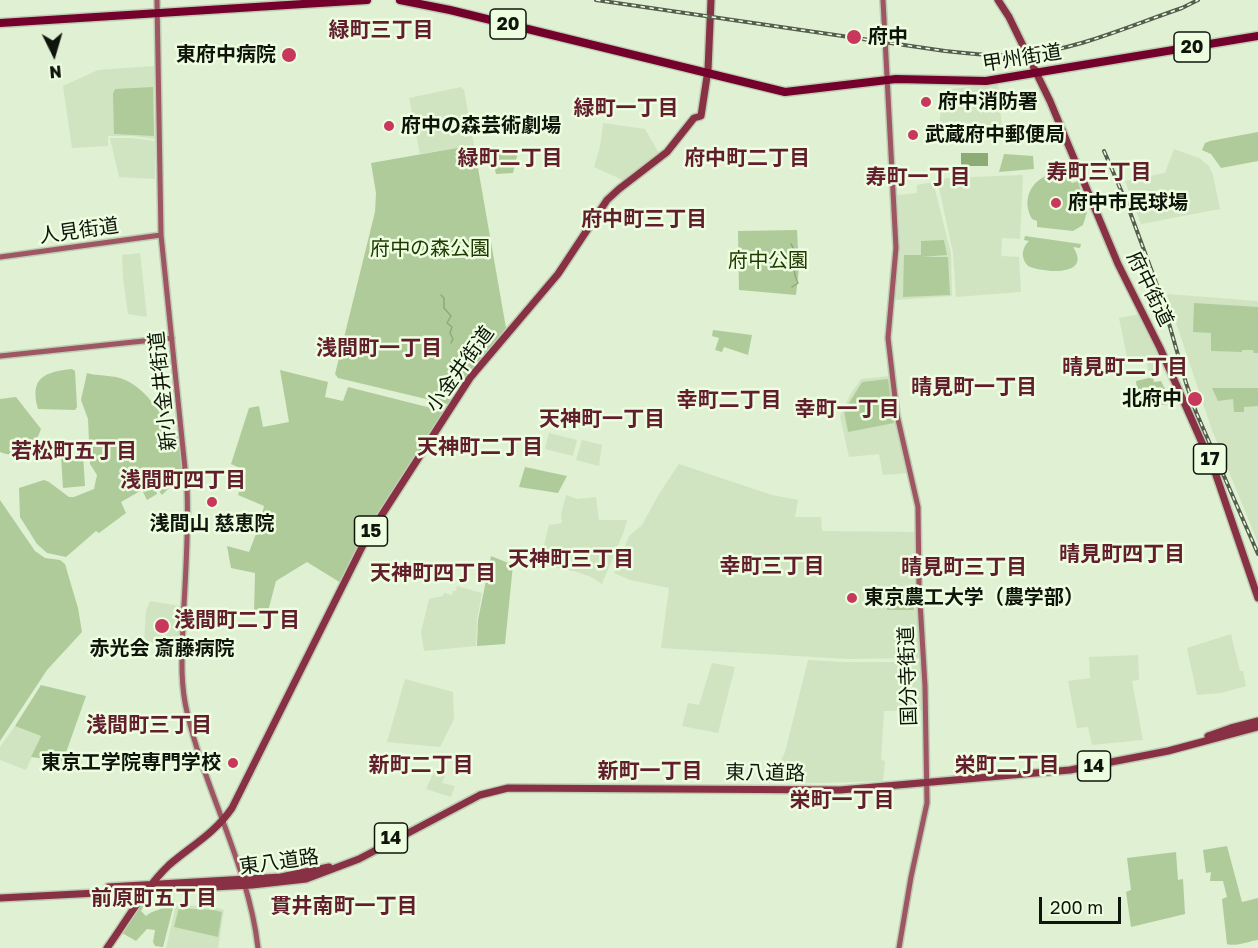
<!DOCTYPE html>
<meta charset="utf-8">
<style>
body{margin:0}
#map{position:relative;width:1258px;height:948px;overflow:hidden;background:#dff0d3;font-family:"Golos Text",sans-serif}
canvas{display:block}
.north{position:absolute;left:24px;top:24px;width:60px;height:60px;-webkit-text-stroke:4px #edfde0;paint-order:stroke;rotate:175deg;font-size:16px;font-weight:700;line-height:24px;text-align:center;color:#10150c}
.north::after{content:'';display:block;margin:auto;width:21px;height:27px;background:#10150c;clip-path:polygon(50% 0,100% 100%,50% 72%,0 100%)}
.scale{position:absolute;left:1039px;top:897px;width:82px;height:27px;box-sizing:border-box;border:3px solid #10150c;border-top:0;padding-left:8px;font-size:18px;line-height:21px;white-space:nowrap;color:#10150c;-webkit-text-stroke:4px #edfde0;paint-order:stroke}
</style>
<div id="map">
<canvas width="1258" height="948"></canvas>
<div class="north">N</div>
<div class="scale">200 m</div>
</div>
<script>
const context = document.querySelector('canvas').getContext('2d');
context.lineJoin = 'round';
function paint(path, color) {
  context.fillStyle = color;
  context.fill(path, 'evenodd');
}
function strokePath(path, color, width, dash) {
  context.strokeStyle = color;
  context.lineWidth = width;
  context.lineCap = dash ? 'butt' : 'round';
  context.setLineDash(dash || []);
  context.stroke(path);
}
function drawText(font, color, halo, rows, align = 'center') {
  context.font = font + ' "Golos Text","Noto Sans JP",sans-serif';
  context.lineWidth = 5;
  context.setLineDash([]);
  context.textBaseline = 'middle';
  context.strokeStyle = halo;
  context.fillStyle = color;
  for (const [text, x, y, turn = 0] of rows) {
    context.save();
    context.translate(x, y);
    context.rotate((+turn || 0) * Math.PI / 180);
    context.textAlign = isNaN(turn) ? turn : align;
    if (halo) context.strokeText(text, 0, 0);
    context.fillText(text, 0, 0);
    context.restore();
  }
}
paint(new Path2D(`
 M154 66 155 139 132 136H108V146L72 148 63 86 98 70Z
 M998 83 1002 128 959 133 957 142 940 141V99L945 90Z
 M461 87 464 90 474 145 420 154 409 98Z
 M603 123 645 129 660 155 625 181 594 167 600 147Z
 M110 138H132L155 141V179L119 177Z
 M1174 149 1199 158 1209 166 1213 175 1220 209 1141 224 1125 181 1165 173Z
 M1023 175 1020 239 1002 238 1001 256 1019 257 1021 292 956 297 953 253 938 183 940 180 947 178Z
 M933 182 951 253 952 296 896 300 895 298 900 251 897 195 917 193V185Z
 M140 253 147 317 128 314 123 279 122 255Z
 M1168 294 1258 301V543L1212 430 1167 296Z
 M1140 314 1162 361 1156 363 1158 372 1149 374 1146 359 1128 362 1119 318Z
 M890 376 893 402 909 473 883 475 879 454 849 457 840 416 850 395 861 379Z
 M549 433 577 440 573 456 545 449Z
 M582 440 602 445 599 466 576 460Z
 M679 464 772 495 798 500 795 517H821L822 531 917 532 921 658 848 659 661 648 669 588 630 580 614 573 629 536 642 525 659 494Z
 M566 495 577 499 596 497 599 520H627L624 531 602 584 591 577 577 572 541 564 538 555 543 549 549 525 562 523 561 514Z
 M457 586 482 593 477 620 476 646 424 651 421 632 429 599 443 596 444 593 452 595 453 591H456Z
 M150 601 180 606 179 644 175 647 144 642 146 611Z
 M1231 634 1240 671H1243L1246 686 1221 693 1197 695 1187 648Z
 M1138 655 1139 680 1132 681 1143 740 1092 745 1088 727 1077 728 1068 681 1090 678 1089 657Z
 M808 660 843 662H922L923 710 884 711 881 760 885 761 883 781 822 783 771 782 785 752Z
 M712 663 735 667 718 733 682 726 688 703 699 705Z
 M405 679 453 692 454 719 440 747 387 742Z
 M15 726 41 736 26 770 0 760V747Z
 M434 772 445 775 442 783 455 786 451 797 426 789Z
 M176 905 211 906 224 910 218 948H166Z`), '#d0e4c1');
paint(new Path2D(`
 M153 87 154 136 114 134 113 94 115 89Z
 M1258 132V161L1221 168 1211 154 1202 150 1205 143 1210 141Z
 M474 145 506 328 477 365 452 403 447 404 338 378 335 374 375 212 376 193 371 163Z
 M506 148 518 152 513 173 496 174 491 151Z
 M1004 154 1033 156 1034 169 999 172Z
 M1057 173 1067 177 1072 183 1078 181 1087 212 1083 225 1073 231 1037 227V221L1032 219C1020 198 1033 176 1057 173Z
 M797 230 799 268 796 295 739 290 738 231Z
 M1025 236 1081 244 1080 248 1073 247C1093 277 1043 273 1028 266 1021 259 1021 248 1029 241L1024 240Z
 M944 240 947 255 921 257H948L950 295 903 297 904 255H921V241Z
 M1194 303 1258 307V353H1254L1253 350H1242V352L1211 351V333L1193 332Z
 M713 330 752 335 748 355 724 347 722 352 715 350 719 338 712 336Z
 M72 369 75 371 77 407 75 410 38 409C29 377 45 372 72 369Z
 M280 370 328 382 325 397 343 401 348 387 443 411 444 414 403 476 341 583 307 562 276 581 267 615 254 614 255 573 231 568 227 546 249 552 259 526 264 506 238 495 246 471 231 464 249 408 259 406 263 427 289 422Z
 M87 373C97 376 110 375 120 378 145 386 159 412 173 432H178L183 474 162 495 159 491 164 487 162 484 156 489 157 494 147 500 142 490 121 502 126 513 99 533 96 531 66 557 47 553 37 544 20 517 19 488 44 480 49 482 69 497H74L94 489 97 475 90 464 88 419 81 400Z
 M1153 377 1154 382 1161 381 1167 393 1172 391 1178 403 1142 407 1139 405 1136 381Z
 M888 379 894 423 848 432 844 411 862 382Z
 M1212 388H1258V406L1244 407V412H1234L1233 399 1218 401Z
 M16 397 41 429C35 447 20 461 0 452V399Z
 M83 455 85 486 63 488 61 456Z
 M525 467 567 476 558 493 519 487Z
 M0 500 35 551 45 558 60 560 65 564 78 608 82 632 47 670 0 741Z
 M491 556 513 565 505 644 477 646 478 620Z
 M887 594H914V610H887Z
 M41 685 86 696 63 761 31 757 41 736 15 726Z
 M1227 846 1242 902 1258 898V940C1249 941 1236 947 1227 944L1222 899 1227 897 1223 881H1210L1211 872 1206 873 1203 850Z
 M1176 852 1178 880 1183 879 1185 914 1131 927 1126 892 1131 890 1127 858Z
 M169 903 174 904 163 947 155 946 153 942 155 930 147 929 136 941 122 933 141 904 144 905 141 911 146 916C153 909 163 911 169 903Z
 M179 908 213 910 222 912 218 937 174 927Z`), '#afcb9a');
paint(new Path2D(`
 M961 153H988V166H961Z`), '#8dab75');
strokePath(new Path2D(`
 M791 244 797 255C793 264 793 274 798 283L792 287
 M441 295 444 298V308L451 316 447 323 452 327 450 333 453 339 451 343`), '#8dab75', 1.5);
const secondary = new Path2D(`
 M157 0 161 235 187 488C189 534 185 580 183 625 182 654 180 683 187 712 205 791 249 867 258 948
 M883 0 896 248 888 338 897 415 918 507 919 585 925 686 927 803 911 877 899 948
 M0 257 161 235
 M0 356 172 338`);
const primary = new Path2D(`
 M998 0 1009 17 1050 101 1118 264 1160 348 1215 472 1258 598
 M1208 736 1231 728 1258 721
 M108 887 281 877 329 867
 M0 898 252 885 306 879 359 859 480 795 508 788 840 790 1070 770 1168 751 1258 727
 M107 948C127 920 144 889 169 865 191 846 215 833 232 808L365 541 470 378 558 274 607 200 619 189 667 152 694 118 701 116 708 70 711 0`);
const highway = new Path2D(`
 M400 0 450 10 785 92 896 79 986 81 1258 36
 M0 23 367 0`);
strokePath(secondary, '#becdb3', 8);
strokePath(primary, '#becdb3', 10);
strokePath(highway, '#becdb3', 11);
strokePath(secondary, '#9e5662', 5);
strokePath(primary, '#883144', 7);
strokePath(highway, '#73012b', 8);
const rail = new Path2D(`
 M596 0 945 51C970 54 994 56 1019 55 1075 51 1129 26 1182 8L1198 0
 M1104 151 1127 204 1162 299 1186 383 1196 412 1258 554`);
strokePath(rail, '#555e4e', 4);
strokePath(rail, '#edfde0', 1.5, [4.5]);
for (const [x, y, r, color] of [
 [854,37,8,"#c8385d"],
 [289,55,8,"#c8385d"],
 [926,102,6,"#c8385d"],
 [389,126,6,"#c8385d"],
 [913,135,6,"#c8385d"],
 [1056,203,6,"#c8385d"],
 [1195,399,8,"#c8385d"],
 [212,502,6,"#c8385d"],
 [852,598,6,"#c8385d"],
 [162,626,8,"#c8385d"],
 [233,763,6,"#c8385d"]
]) {
  const dot = new Path2D();
  dot.arc(x, y, r, 0, 2 * Math.PI);
  context.fillStyle = color;
  context.fill(dot);
  strokePath(dot, '#edfde0', 2);
}
for (const [x, y, w] of [
 [508,24,36],
 [1192,47,36],
 [1210,459,33],
 [371,531,33],
 [1094,766,33],
 [391,838,33]
]) {
  const box = new Path2D();
  box.roundRect(x - w / 2, y - 15, w, 30, 4.5);
  context.fillStyle = '#edfde0';
  context.fill(box);
  strokePath(box, '#10150c', 1.5);
}
drawText('bold 18px', '#10150c', null, [
 ["20",508,24],
 ["20",1192,47],
 ["17",1210,459],
 ["15",371,531],
 ["14",1094,766],
 ["14",391,838]
]);
drawText('bold 20px', '#10150c', '#edfde0', [
 ["府中",868,37],
 ["東府中病院",276,55,"right"],
 ["府中消防署",938,102],
 ["府中の森芸術劇場",401,126],
 ["武蔵府中郵便局",925,135],
 ["府中市民球場",1068,203],
 ["北府中",1182,399,"right"],
 ["浅間山 慈恵院",212,524,"center"],
 ["東京農工大学（農学部）",864,598],
 ["赤光会 斎藤病院",162,649,"center"],
 ["東京工学院専門学校",221,763,"right"]
], 'left');
drawText('20px', '#10150c', '#edfde0', [
 ["甲州街道",1022,58,-9],
 ["人見街道",79,231,-8],
 ["府中街道",1150,289,64],
 ["小金井街道",460,369,-54],
 ["新小金井街道",163,391,-96],
 ["国分寺街道",908,676,-92],
 ["東八道路",765,773,1],
 ["東八道路",279,862,-8]
]);
drawText('20px', '#203a00', '#edfde0', [
 ["府中の森公園",430,249],
 ["府中公園",768,261]
]);
drawText('bold 21px', '#631e2e', '#edfde0', [
 ["緑町三丁目",381,30],
 ["緑町一丁目",626,108],
 ["緑町二丁目",510,158],
 ["府中町二丁目",747,158],
 ["寿町三丁目",1099,172],
 ["寿町一丁目",918,177],
 ["府中町三丁目",644,219],
 ["浅間町一丁目",379,348],
 ["晴見町二丁目",1125,367],
 ["晴見町一丁目",974,387],
 ["幸町二丁目",729,400],
 ["幸町一丁目",847,409],
 ["天神町一丁目",602,419],
 ["天神町二丁目",480,447],
 ["若松町五丁目",74,451],
 ["浅間町四丁目",183,480],
 ["晴見町四丁目",1122,554],
 ["天神町三丁目",571,559],
 ["幸町三丁目",772,566],
 ["晴見町三丁目",964,567],
 ["天神町四丁目",433,573],
 ["浅間町二丁目",237,620],
 ["浅間町三丁目",149,725],
 ["新町二丁目",421,765],
 ["栄町二丁目",1007,765],
 ["新町一丁目",650,771],
 ["栄町一丁目",842,800],
 ["前原町五丁目",154,898],
 ["貫井南町一丁目",344,906]
]);
</script>
